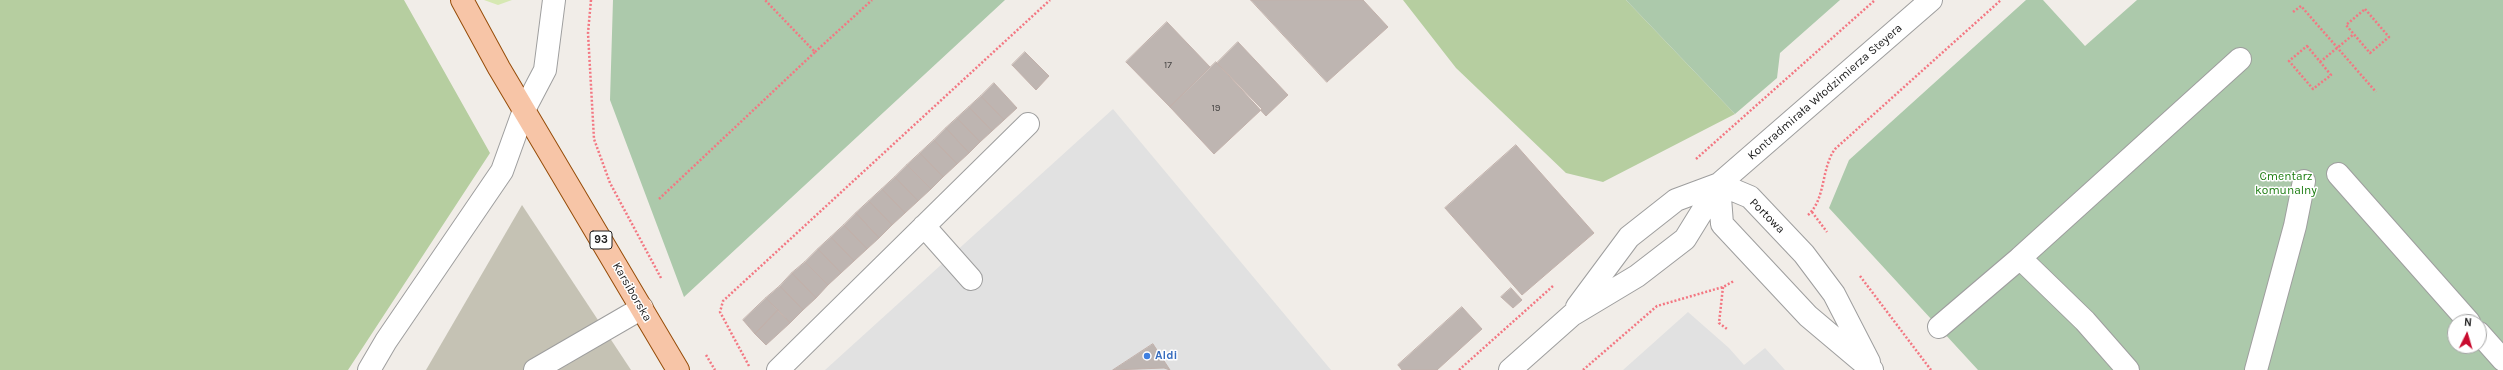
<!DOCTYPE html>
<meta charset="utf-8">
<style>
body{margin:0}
#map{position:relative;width:2503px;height:370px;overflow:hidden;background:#f1ede8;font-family:Karla,sans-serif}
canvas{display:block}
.north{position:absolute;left:2447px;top:314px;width:40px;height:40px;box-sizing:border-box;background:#fff;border:1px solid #a6a6a6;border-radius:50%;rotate:5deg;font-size:11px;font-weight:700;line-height:16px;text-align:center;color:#212121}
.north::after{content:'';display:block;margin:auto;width:14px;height:18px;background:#c80b2e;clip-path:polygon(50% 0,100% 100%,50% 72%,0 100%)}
</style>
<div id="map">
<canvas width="2503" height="370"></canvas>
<div class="north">N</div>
</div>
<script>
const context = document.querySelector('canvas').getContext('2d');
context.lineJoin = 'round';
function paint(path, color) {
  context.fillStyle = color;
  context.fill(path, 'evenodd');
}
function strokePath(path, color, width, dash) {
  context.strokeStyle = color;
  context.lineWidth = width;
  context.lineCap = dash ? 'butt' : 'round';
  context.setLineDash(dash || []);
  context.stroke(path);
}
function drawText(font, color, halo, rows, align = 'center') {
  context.font = font + ' Karla,sans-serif';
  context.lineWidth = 3;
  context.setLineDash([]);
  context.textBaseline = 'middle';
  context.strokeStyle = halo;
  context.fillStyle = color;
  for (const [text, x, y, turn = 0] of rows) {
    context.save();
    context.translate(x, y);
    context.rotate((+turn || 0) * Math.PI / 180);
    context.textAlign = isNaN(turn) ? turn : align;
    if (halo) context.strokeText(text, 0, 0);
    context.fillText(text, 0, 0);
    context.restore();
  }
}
paint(new Path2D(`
 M522 205 631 370H426Z`), '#c5c2b4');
paint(new Path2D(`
 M484 0H512L498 5Z`), '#d6e8b2');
paint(new Path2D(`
 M0 0H404L490 153 348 370H0Z
 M1403 0H1626L1735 114 1603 182 1566 173 1456 68Z`), '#b6cea0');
paint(new Path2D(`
 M613 0H1005L684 297 610 100Z
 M1626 0H1840L1780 53 1777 78 1735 114Z
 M2026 0H2043L2085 46 2137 0H2503V370H1978L1829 208 1849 160ZM2455 322H2479V346H2455Z`), '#acc9ab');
paint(new Path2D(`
 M1113 109 1331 370H825Z
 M1688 312 1729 348 1744 365 1765 348 1785 370H1623Z`), '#e1e1e1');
const building = new Path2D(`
 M1251 0H1363L1388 27 1327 82Z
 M1167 22 1210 67 1170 107 1126 62Z
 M1238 42 1288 95 1266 116 1217 63Z
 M1025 52 1049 76 1036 90 1012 65Z
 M1216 62 1262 109 1214 154 1170 107Z
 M994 83 1017 108 1004 120 981 96Z
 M981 96 1004 120 992 131 969 107Z
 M969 107 992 131 980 142 957 118Z
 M957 118 980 142 969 153 946 128Z
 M946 128 969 153 957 164 934 140Z
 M934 140 957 164 943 177 920 153Z
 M1516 145 1594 233 1522 295 1445 208Z
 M920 153 943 177 931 189 907 165Z
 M907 165 931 189 918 201 895 177Z
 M895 177 918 201 905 213 882 189Z
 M882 189 905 213 892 225 869 201Z
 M869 201 892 225 879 238 856 213Z
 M856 213 879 238 867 249 844 225Z
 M844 225 867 249 854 261 831 237Z
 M831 237 854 261 841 273 818 249Z
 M818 249 841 273 828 285 805 262Z
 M805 262 828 285 816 298 792 273Z
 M792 273 816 298 803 310 780 286Z
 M780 286 803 310 790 323 766 298Z
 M1511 288 1522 300 1513 308 1501 297Z
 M766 298 778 310 755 334 743 320Z
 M1462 307 1482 329 1437 370H1402L1398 365Z
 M778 310 790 323 766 345 755 334Z
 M1153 344 1170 370 1164 368 1113 370Z`);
paint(building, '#beb5b1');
strokePath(building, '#c2b1ab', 1);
const minor = new Path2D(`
 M2338 174 2469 322
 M1719 184 1722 224 1808 316 1872 370
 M1719 184 1750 197 1804 254 1834 294 1869 362
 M924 226 971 279
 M2020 258 2085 321 2128 370
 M1577 307 1629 237 1676 200 1719 184
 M1939 327 2020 258 2240 59
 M2479 333 2503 360
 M369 370 386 341 502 171 524 110 545 70 554 0
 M535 370 642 308
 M778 370 1028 124
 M1510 370 1572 315 1637 276 1685 239 1719 184 1931 0
 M2256 370 2295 226 2304 181`);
const major = new Path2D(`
 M462 0 499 68 678 370`);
strokePath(minor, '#9e9e9e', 24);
strokePath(major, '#964c08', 24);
strokePath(new Path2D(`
 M591 0 588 33 594 139 610 183 661 278
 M2365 9 2389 37 2370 53 2346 25Z
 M2293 12 2301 6 2376 92
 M2307 46 2331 75 2313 89 2289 61Z
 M815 52 872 0
 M2320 62 2354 34
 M1696 159 1875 0
 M659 199 815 52 765 0
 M1812 212 1827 232
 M1808 215C1826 199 1821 168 1835 149L2001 0
 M1860 276 1931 370
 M1723 287 1719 323 1727 329
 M706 355 715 370
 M749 366 720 312 723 301 1050 0
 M1459 370 1553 286
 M1583 370 1657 306 1723 287 1734 281`), '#f37782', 2.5, [2, 2]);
strokePath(minor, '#fff', 22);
strokePath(major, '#f7c5a7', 22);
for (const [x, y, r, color] of [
 [1147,356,4,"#3f7fe0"]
]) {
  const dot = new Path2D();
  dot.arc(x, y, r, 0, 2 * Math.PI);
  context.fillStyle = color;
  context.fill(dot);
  strokePath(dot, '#fff', 1.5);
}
drawText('10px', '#484645', null, [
 ["17",1168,65],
 ["19",1216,108]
]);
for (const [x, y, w] of [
 [601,240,22]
]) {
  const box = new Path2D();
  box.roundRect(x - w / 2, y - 9, w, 18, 3);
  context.fillStyle = '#fff';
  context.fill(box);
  strokePath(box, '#212121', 1);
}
drawText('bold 11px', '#212121', null, [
 ["93",601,240]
]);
drawText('12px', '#212121', '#fff', [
 ["Kontradmirała Włodzimierza Steyera",1825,92,-41],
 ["Portowa",1767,216,45],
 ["Karsiborska",632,292,60]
]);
drawText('12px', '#1d7d12', '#fff', [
 ["Cmentarz",2286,177],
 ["komunalny",2286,191]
]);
drawText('bold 12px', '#366cbe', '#fff', [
 ["Aldi",1155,356]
], 'left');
</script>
